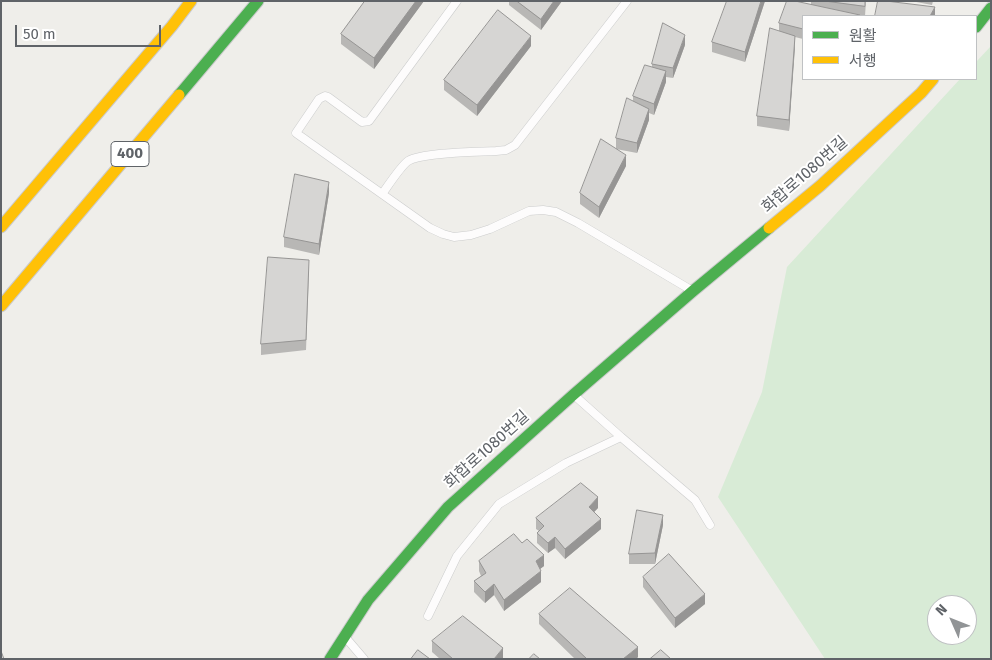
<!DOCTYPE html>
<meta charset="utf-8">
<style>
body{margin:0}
#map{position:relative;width:992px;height:660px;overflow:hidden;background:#efeeea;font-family:"Fira Sans","Noto Sans KR",sans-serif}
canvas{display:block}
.frame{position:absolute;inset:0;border:2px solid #5f6368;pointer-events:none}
.legend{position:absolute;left:802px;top:15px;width:175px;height:65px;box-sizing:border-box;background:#fff;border:1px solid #bfc1c3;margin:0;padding:6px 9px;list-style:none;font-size:15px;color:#5f6368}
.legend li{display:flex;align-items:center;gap:10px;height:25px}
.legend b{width:25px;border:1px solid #bfc1c3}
.north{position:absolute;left:927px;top:595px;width:50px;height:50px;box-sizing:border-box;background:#fff;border:1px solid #bfc1c3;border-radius:50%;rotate:314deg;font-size:14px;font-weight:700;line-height:20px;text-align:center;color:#5f6368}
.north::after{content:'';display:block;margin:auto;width:18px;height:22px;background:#919496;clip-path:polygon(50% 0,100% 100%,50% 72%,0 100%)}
.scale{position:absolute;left:15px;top:25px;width:146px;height:22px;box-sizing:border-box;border:2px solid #5f6368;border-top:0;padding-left:6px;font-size:15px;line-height:18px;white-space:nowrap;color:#5f6368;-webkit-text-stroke:4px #fff;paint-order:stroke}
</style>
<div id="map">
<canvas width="992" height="660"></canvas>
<div class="frame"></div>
<ul class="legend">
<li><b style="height:6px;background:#4caf50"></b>원활</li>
<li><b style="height:6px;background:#ffc107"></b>서행</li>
</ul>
<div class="north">N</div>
<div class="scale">50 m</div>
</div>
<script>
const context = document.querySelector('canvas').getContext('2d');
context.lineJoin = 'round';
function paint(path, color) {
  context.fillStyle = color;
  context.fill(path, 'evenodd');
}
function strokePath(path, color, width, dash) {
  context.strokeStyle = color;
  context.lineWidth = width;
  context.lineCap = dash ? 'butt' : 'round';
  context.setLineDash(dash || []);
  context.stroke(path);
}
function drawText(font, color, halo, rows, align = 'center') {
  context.font = font + ' "Fira Sans","Noto Sans KR",sans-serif';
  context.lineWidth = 4;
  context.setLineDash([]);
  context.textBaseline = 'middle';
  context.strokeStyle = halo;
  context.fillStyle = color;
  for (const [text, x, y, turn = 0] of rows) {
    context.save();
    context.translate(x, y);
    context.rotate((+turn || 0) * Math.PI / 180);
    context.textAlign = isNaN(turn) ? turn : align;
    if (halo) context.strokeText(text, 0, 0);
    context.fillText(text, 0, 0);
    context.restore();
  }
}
paint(new Path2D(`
 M991 46V659H825L718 497 762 392 787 267 960 79H976V62ZM937 605H967V635H937Z`), '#d8ebd6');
const lane = new Path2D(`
 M457 1 369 121 362 122 328 97 325 96 319 99 296 133 430 228 443 234 454 237 471 235 490 229 529 211 543 210 556 212 578 223 691 290
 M382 194C388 186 400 167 408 161 423 152 477 152 496 151L506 150 515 145 627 1
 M621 437 695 500 710 525
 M428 616 457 556 499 504 566 463 621 437 575 396
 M346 638 364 659`);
const fast = new Path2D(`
 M976 27 991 8
 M179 95 258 1
 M330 659 368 600 448 507 573 395 693 291 769 228`);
const slow = new Path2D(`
 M1 227 172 26 191 1
 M769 228 820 186 921 93 933 79
 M1 306 179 95`);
strokePath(lane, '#cbcccc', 9);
strokePath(fast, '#cacacb', 13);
strokePath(slow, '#cacacb', 13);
strokePath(lane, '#fdfcfc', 8);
strokePath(fast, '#4caf50', 11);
strokePath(slow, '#ffc107', 11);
paint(new Path2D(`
 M365 1H424L374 69 341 44V34Z
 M509 1H562L541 30 509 5Z
 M765 1 745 62 712 52V42Z
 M811 1H866L865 16H803V39L795 37 789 131 757 126V116L779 31V23L811 5Z
 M911 1H933L932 5Z
 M685 45 673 78 666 77V82L654 115 649 113V120L637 153 616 149 626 166 599 218 580 204V193L616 149V138L633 101V96L652 67V64Z
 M531 46 477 116 444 90V80Z
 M329 193 319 255 284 247V237Z
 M309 271 306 350 261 355V344Z
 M598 508 594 512 601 529 565 559 555 548 548 553 537 543V533L539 531 536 529V518Z
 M663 525 655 564H629V554Z
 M522 543 544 566 540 569 541 582 504 611 494 595 485 603 474 592V581L481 576 479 571V561Z
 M643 577 705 604 675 628 643 587Z
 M539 614 638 657 636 659H575L539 624Z
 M432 641 503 659H440L432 652Z`), '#b8b7b5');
paint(new Path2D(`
 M416 1H424L374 69V58Z
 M554 1H562L541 30V19Z
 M761 1H765L745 62V52Z
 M935 7V16H930Z
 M685 35V45L673 78V68Z
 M531 36V46L477 116V105Z
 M795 36V47L789 131V120Z
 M666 71V82L654 115V104Z
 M649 109V120L637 153V143Z
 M626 155V166L599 218V207Z
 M329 182V193L319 255V244Z
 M598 497V508L589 517V507Z
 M663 515V525L655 564V553Z
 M601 519V529L565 559V549Z
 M555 537V548L548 553V543Z
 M544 555V566L536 572V561Z
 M541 571V582L504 611V600Z
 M494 584V595L485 603V592Z
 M705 594V604L675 628V618Z
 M638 647V657L636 659H623Z
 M503 648V659H494Z`), '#969594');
const building = new Path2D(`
 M365 1H416L374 58 341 34Z
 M517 1H554L541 19Z
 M727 1H761L745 52 712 42Z
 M787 1H795L860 15 859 16H803V29L779 23Z
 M825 1H865V6Z
 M878 1H886L935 7 930 16H875Z
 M498 10 531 36 477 105 444 80Z
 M663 23 685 35 673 68 652 64Z
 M770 28 795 36 789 120 757 116Z
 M645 65 666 71 654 104 633 96Z
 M627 98 649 109 637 143 616 138Z
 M601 139 626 155 599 207 580 193Z
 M295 174 329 182 319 244 284 237Z
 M268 257 309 260 306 340 261 344Z
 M581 483 598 497 589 507 601 519 565 549 555 537 548 543 537 533 544 526 536 518Z
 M637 510 663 515 655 553 629 554Z
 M514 534 522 543 527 539 544 555 536 561 541 571 504 600 494 584 485 592 474 581 486 573 479 561Z
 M669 554 705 594 675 618 643 577Z
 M570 588 638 647 623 659H587L539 614Z
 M463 616 503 648 494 659H453L432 641Z
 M418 650 430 659H411Z
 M661 650 671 659H650Z
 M1 651 4 659H1Z
 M534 654 540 659H529Z`);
paint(building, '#d6d5d3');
strokePath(building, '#969594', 1);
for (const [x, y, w] of [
 [130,154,38]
]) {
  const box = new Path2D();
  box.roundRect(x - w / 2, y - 12.5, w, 25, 4);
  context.fillStyle = '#fff';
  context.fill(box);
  strokePath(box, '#5f6368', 1);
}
drawText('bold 15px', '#5f6368', null, [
 ["400",130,154]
]);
drawText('16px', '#5f6368', '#fff', [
 ["화합로1080번길",805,175,-41],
 ["화합로1080번길",487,450,-42]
]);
</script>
